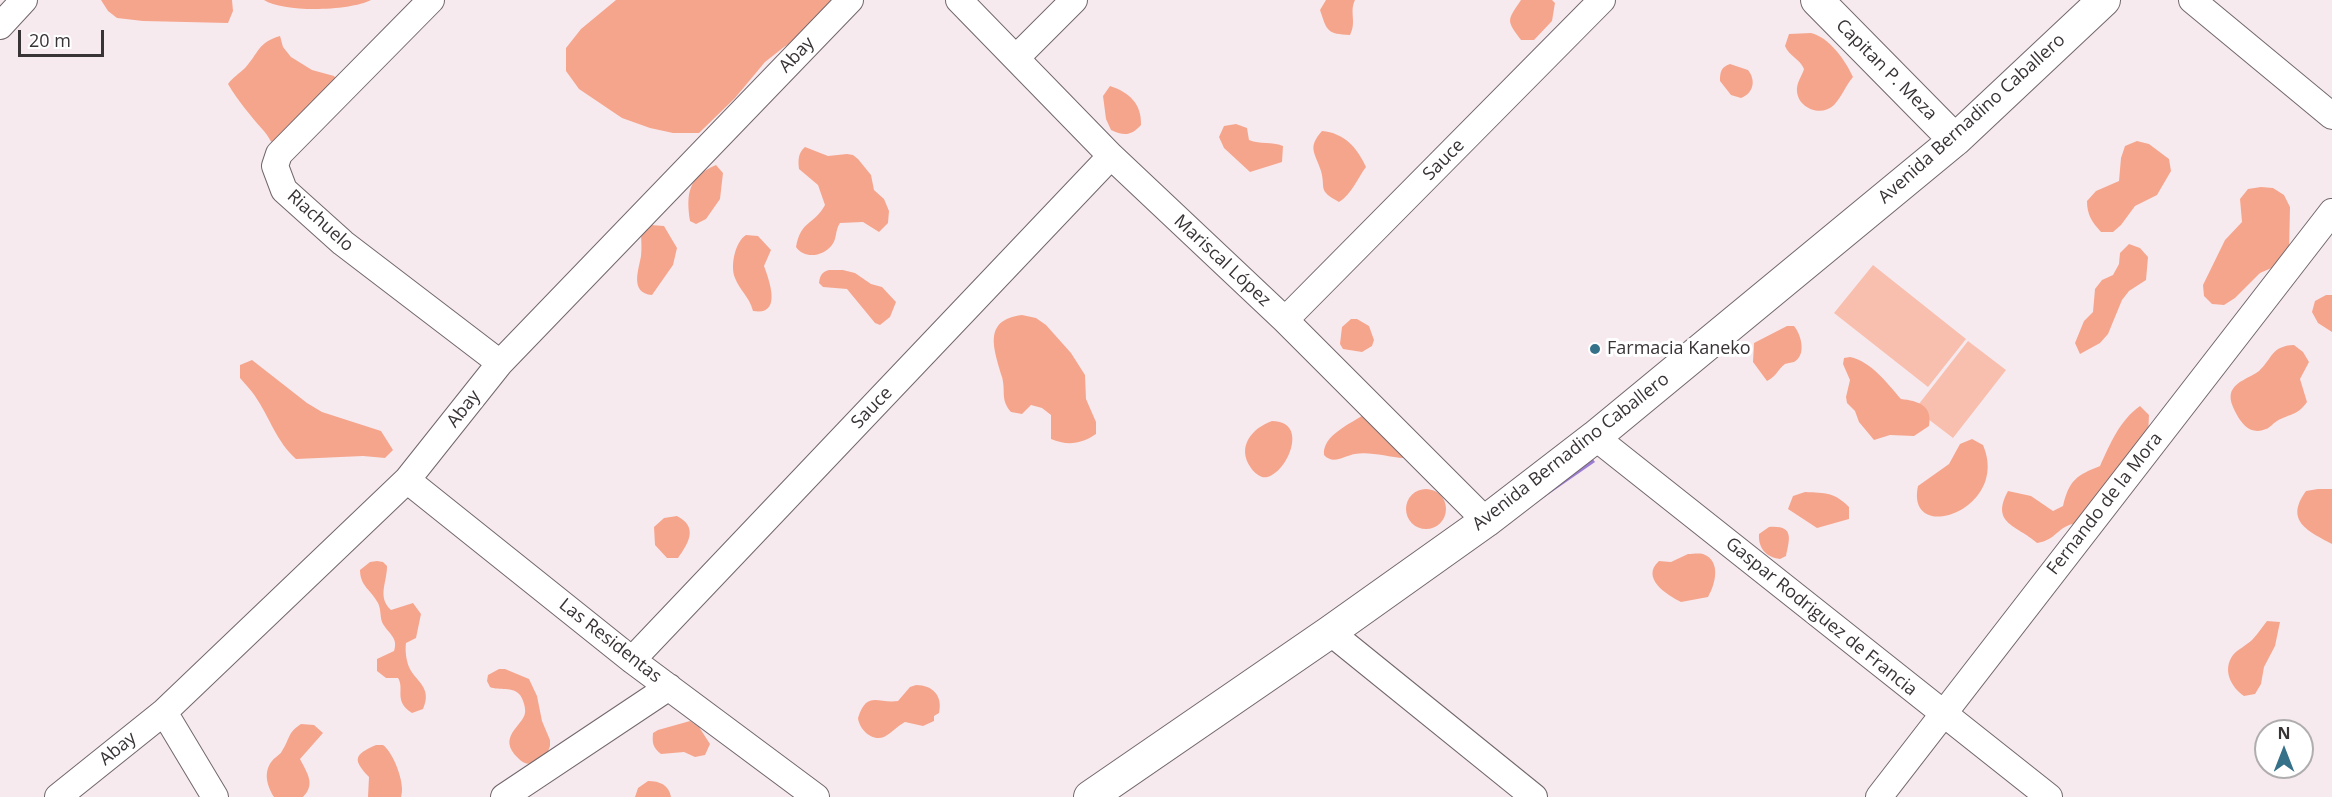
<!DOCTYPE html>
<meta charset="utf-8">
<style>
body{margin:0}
#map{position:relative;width:2332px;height:797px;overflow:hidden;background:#f6eaef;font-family:"Open Sans",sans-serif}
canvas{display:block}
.north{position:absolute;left:2254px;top:719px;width:60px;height:60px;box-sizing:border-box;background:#fff;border:2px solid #afadae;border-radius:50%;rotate:0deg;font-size:16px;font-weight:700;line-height:24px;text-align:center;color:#383335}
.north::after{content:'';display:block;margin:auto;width:21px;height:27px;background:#357189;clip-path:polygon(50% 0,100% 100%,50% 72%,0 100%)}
.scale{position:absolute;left:18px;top:30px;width:86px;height:27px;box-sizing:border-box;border:3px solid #383335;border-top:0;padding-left:8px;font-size:18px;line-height:21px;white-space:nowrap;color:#383335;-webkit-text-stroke:4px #fff;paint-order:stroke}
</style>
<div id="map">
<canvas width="2332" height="797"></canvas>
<div class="north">N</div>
<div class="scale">20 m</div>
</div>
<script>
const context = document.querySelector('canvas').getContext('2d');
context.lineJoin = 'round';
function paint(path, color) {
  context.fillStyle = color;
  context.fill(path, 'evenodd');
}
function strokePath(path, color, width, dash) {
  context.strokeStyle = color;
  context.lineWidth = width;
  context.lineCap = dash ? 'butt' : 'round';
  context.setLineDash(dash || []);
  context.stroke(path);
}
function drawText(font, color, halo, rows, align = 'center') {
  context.font = font + ' "Open Sans",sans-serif';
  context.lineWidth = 6;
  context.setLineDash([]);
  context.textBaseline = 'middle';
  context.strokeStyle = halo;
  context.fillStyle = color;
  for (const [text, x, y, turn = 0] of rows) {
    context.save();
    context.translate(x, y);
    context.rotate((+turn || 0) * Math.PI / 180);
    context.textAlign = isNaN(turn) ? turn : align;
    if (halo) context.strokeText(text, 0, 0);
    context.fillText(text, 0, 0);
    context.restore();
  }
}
paint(new Path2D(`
 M1873 265 1966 339 1928 387 1834 313Z
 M1968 341 2006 370 1953 438 1915 409Z`), '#f9bfae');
paint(new Path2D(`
 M101 0H232L233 11 228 23 143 21 117 18 108 11Z
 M264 0H371C350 11 284 13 264 0Z
 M616 0H859L851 8 784 47 765 62 735 98 699 133H673L650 128 622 118 579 89 566 71V48L581 29Z
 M1326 0H1355C1349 12 1357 22 1350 35 1327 34 1327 31 1320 10Z
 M1521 0H1552L1555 3 1552 21 1534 40H1521C1505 19 1508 20 1521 0Z
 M1811 33C1829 37 1846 61 1853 77 1846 85 1841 98 1834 105 1822 117 1799 109 1797 92 1796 83 1802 76 1804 69 1800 59 1789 56 1785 46L1789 34Z
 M280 36 283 47 291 57 312 70 334 76 348 95 282 150C268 142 272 140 263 130 250 115 238 101 228 84 233 77 239 74 245 68 259 53 257 43 280 36Z
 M1730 64 1748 70C1756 80 1754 93 1741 98L1731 95 1720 81C1720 72 1721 67 1730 64Z
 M1110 86C1129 92 1142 104 1141 125 1131 136 1124 136 1111 130L1106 119 1103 96Z
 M1236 124 1247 128 1249 140C1261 145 1271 141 1283 146L1282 162 1250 172 1224 148 1219 137 1224 126Z
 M1322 131C1344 133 1357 147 1366 167 1357 179 1352 194 1339 202 1317 190 1326 189 1321 171 1315 152 1307 148 1322 131Z
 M2137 141 2149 144 2169 159 2171 171 2157 195 2135 206 2121 225 2113 232H2101C2092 222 2087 215 2087 201L2096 191 2119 181 2121 158 2125 146Z
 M805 147 828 156 847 154 853 155 858 159 871 175 874 190 884 199 889 211 888 223 879 232 863 222 840 223C835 230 837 239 832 245 823 257 804 259 796 247 801 220 814 225 825 205L818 185 799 169C798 160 798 153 805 147Z
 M716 165 723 173 720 199 706 219 696 224 690 221C686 194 688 177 716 165Z
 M2261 187 2273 188 2284 195 2290 207 2289 253 2283 263 2260 273 2235 298 2224 305 2212 304 2204 296 2203 285 2225 240 2242 222 2240 199 2248 189Z
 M651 225 664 226 677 248 673 265 652 295C629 293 639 269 641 256 642 248 641 239 641 231L645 226Z
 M746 235 758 236 771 250 764 266C770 282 782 316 753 311 749 296 740 291 735 278 730 266 735 242 746 235Z
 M2129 244 2140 248 2148 257 2146 280 2129 291 2122 300 2108 334 2100 343 2080 354 2075 343 2084 321 2093 312 2095 289 2102 280 2113 275 2119 264 2120 253Z
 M829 270H843L855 273 871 284 882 287 896 302 890 317 880 325 875 323 847 289 823 287 819 283C820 275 822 272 829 270Z
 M2326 295H2332V332L2318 323 2312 312 2315 301Z
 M1022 315 1036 318 1046 325 1071 353 1085 375 1086 399 1096 422V434C1082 444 1067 446 1051 439V415L1042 408 1031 405 1022 414 1011 412C1000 399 1006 392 1002 377 994 349 982 320 1022 315Z
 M1351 319H1357L1369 326 1374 340 1372 346 1362 352 1343 349 1340 344 1342 327Z
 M1787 326H1794C1801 334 1807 355 1794 362 1791 363 1787 363 1785 364 1778 369 1776 377 1767 381L1753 362 1754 343Z
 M2294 345 2303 352 2309 362 2300 379 2307 402C2297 416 2291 413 2277 421 2273 423 2270 428 2266 429 2252 435 2243 426 2237 415 2234 409 2229 401 2231 393 2235 381 2250 378 2259 371 2273 358 2271 346 2294 345Z
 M1850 357C1872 362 1887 383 1901 399 1918 401 1933 405 1929 426L1914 436 1890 435 1874 440 1859 422 1855 411 1847 403 1846 397 1850 380 1843 364 1844 358Z
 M252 360 307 403 322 412 381 431 393 450 385 458 363 456 296 459C276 441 270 418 255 396 251 390 245 384 240 378V365Z
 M2140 406 2149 415 2148 437 2077 523C2057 526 2057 540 2037 543 2017 525 1990 524 2008 491L2031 496 2053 511 2063 506C2069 480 2077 475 2100 466 2110 444 2120 420 2140 406Z
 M1366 413 1410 455 1404 458C1388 457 1369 451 1355 454 1344 456 1333 465 1324 455 1322 435 1351 424 1366 413Z
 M1272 421C1313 421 1283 482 1262 477 1257 475 1253 471 1251 468 1236 447 1252 428 1272 421Z
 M1972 439 1983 445C2011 510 1905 546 1918 486L1949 464 1960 444Z
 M2318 489H2332V544C2308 531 2284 521 2306 491Z
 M1406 509a20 20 0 1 1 40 0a20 20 0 1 1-40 0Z
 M1805 492C1826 493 1834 492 1849 507V519L1817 528 1788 509 1793 496Z
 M677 516C699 527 688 544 678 558H667L655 545 654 527 664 518Z
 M1769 527C1794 525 1790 538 1786 556L1780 559C1766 557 1758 548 1759 534Z
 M1688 554C1692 554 1699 553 1703 554 1722 561 1715 585 1708 597L1681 602C1667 595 1640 578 1659 561L1671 562Z
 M377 561 383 562 387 566C387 583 377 597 391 610L413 603 421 614 416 638 406 643C405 650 406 660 409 667 415 681 433 687 423 709L412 713C393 701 405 689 398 678H386L377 671V659L394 651C399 637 387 633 382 622 380 616 381 609 378 603 371 590 360 586 360 570L370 562Z
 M2267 621 2280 622 2275 646 2264 667 2261 684 2255 694 2244 696C2231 687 2222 670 2233 655 2238 649 2247 645 2252 640 2258 634 2262 627 2267 621Z
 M499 669H505L529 679 537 696 542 721 550 740V746L546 757C534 763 528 768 518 758 496 737 523 726 525 713 526 708 523 699 520 695 513 686 499 691 490 687L487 681 488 675Z
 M916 685C933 685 943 696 939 713L934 716V721L923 726 905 722C897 726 892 733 884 737 872 742 859 729 858 718 867 690 878 704 898 701L910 687Z
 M690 721 699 727 710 744 705 755 695 757 684 752 661 754C653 748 652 743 653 733L658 730Z
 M301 724 314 725 323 733 300 759C307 773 316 784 303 797H274C267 786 263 772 272 761 275 757 280 755 282 751 290 739 287 733 301 724Z
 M376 745H383C393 752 406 784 401 797H368L369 777C353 760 353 755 376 745Z
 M648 781C660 781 669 785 671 797H635L638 788Z`), '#f6a58d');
paint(new Path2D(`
 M1592 458 1595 462 1487 537Z`), '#9c7dd3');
const minor = new Path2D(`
 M431 0 279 154 275 166 284 190 343 243 500 363
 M959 0 1111 156 1285 320 1486 521
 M2192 0 2332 116
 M0 26 24 0
 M1017 57 1074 0
 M1285 320 1602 0
 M1595 437 2049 797
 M407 480 632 660 816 797
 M1330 632 1534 797
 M632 660 1111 156
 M164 712 215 797
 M58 797 164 712 407 480 500 363 850 0
 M504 797 669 687
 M1879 797 2332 212`);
const tertiary = new Path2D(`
 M1817 0 1955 140
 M1090 797 1330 632 1486 521 1595 437 1955 140 2104 0`);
strokePath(minor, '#71676c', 28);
strokePath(tertiary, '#71676c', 34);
strokePath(minor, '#fff', 26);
strokePath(tertiary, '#fff', 32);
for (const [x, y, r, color] of [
 [1595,349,6,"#357189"]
]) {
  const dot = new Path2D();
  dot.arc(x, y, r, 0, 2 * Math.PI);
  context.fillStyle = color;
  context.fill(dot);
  strokePath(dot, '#fff', 2);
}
drawText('18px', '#383335', '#fff', [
 ["Abay",797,55,-46],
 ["Capitan P. Meza",1886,70,45],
 ["Avenida Bernadino Caballero",1972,119,-42],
 ["Sauce",1444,160,-45],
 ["Riachuelo",320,221,42],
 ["Mariscal López",1222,261,43],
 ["Sauce",872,408,-46],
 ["Abay",464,409,-52],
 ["Avenida Bernadino Caballero",1571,452,-38],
 ["Fernando de la Mora",2105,504,-52],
 ["Gaspar Rodriguez de Francia",1821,617,39],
 ["Las Residentas",610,641,38],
 ["Abay",118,749,-39]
]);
drawText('18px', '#383335', '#fff', [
 ["Farmacia Kaneko",1607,349]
], 'left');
</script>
